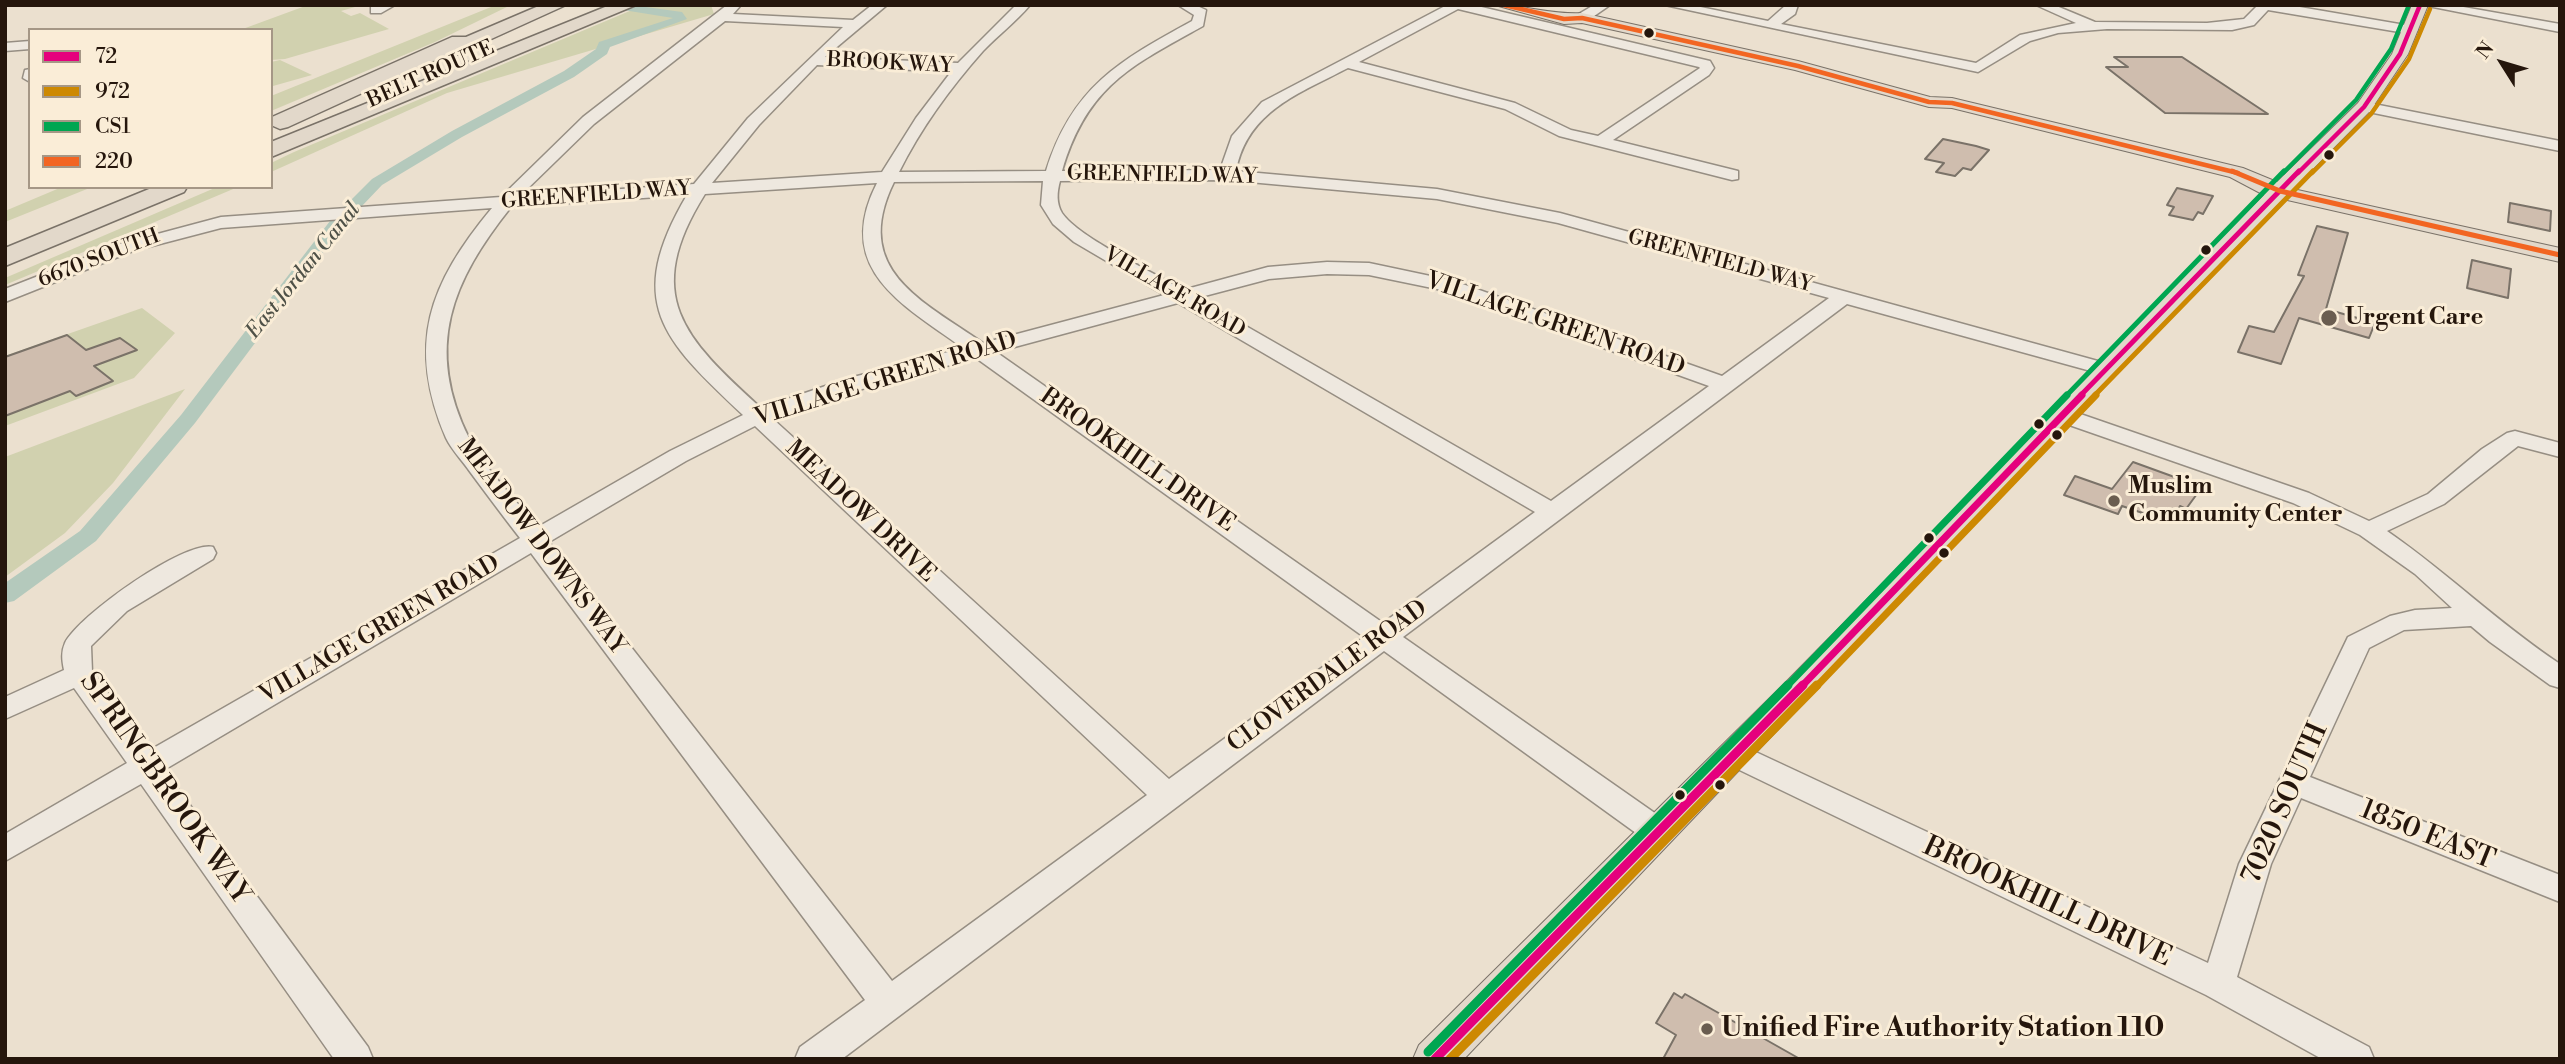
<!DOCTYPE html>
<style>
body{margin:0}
#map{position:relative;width:2565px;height:1064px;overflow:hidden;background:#ebe0cf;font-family:"Libre Bodoni",serif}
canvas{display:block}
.frame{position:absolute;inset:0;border:7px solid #25160c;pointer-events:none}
.legend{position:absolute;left:28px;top:28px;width:245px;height:161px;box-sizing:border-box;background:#faedd7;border:2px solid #a59786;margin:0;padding:9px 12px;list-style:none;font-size:21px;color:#25160c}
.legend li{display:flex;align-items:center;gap:14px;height:35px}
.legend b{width:35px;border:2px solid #a59786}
.north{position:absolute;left:2467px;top:28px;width:70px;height:70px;-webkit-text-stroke:5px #faedd7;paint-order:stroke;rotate:307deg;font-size:19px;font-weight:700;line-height:28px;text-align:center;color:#25160c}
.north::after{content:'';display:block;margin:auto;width:24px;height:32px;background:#25160c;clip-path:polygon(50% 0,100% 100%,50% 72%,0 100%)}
</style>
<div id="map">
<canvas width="2565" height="1064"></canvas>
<div class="frame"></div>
<ul class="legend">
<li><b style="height:9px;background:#e5007d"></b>72</li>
<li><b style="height:9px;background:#cd8902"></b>972</li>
<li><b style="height:9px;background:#00a651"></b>CS1</li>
<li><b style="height:9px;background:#f26522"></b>220</li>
</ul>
<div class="north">N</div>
</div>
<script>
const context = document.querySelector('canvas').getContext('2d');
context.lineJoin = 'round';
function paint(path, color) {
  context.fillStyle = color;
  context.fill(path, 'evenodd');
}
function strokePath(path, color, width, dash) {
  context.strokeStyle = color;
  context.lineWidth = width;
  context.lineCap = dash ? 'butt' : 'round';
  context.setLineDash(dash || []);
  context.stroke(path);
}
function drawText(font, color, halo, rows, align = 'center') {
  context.font = font + ' "Libre Bodoni",serif';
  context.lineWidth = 6;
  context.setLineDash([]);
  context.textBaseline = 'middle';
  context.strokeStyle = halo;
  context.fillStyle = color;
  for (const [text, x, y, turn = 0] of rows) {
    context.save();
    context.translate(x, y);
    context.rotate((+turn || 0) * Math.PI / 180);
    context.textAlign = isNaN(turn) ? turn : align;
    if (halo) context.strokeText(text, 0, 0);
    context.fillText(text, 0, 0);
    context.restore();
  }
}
paint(new Path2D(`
 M308 5H350L355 7 341 11 351 16 360 13 389 29 285 59 271 60V30H240Z
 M496 5H511L435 42 271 111V96Z
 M644 5H711L714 14 447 93 271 172V163L294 152Z
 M280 60 312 75 273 86 271 62Z
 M62 187H92L5 222V211Z
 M217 187H238L5 285V278Z
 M142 308 175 333 134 378 5 426V416L70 391 76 395 112 382 94 366 136 350 120 338 86 350 67 335 13 354 5 366V356Z
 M185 389 113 483 65 533 5 577V457Z`), '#d1d1af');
paint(new Path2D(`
 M592 5H631L682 12 687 19 610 47 607 54 574 77 462 137 382 185 342 227 195 423 96 541 14 601 5 603V583L80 531 181 415 330 221 372 179 452 131 564 71 596 49 599 42 673 18Z`), '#b4c9bc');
const building = new Path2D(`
 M2114 57H2182L2268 114 2165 113 2106 67H2128Z
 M1943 139 1976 146 1989 150 1971 170 1963 168 1955 176 1936 172 1944 163 1925 159Z
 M2177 188 2213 196 2203 214 2198 212 2193 220 2169 215 2174 207 2167 205Z
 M2510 203 2551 211 2550 231 2508 222Z
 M2317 226 2348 233 2326 309 2375 323 2369 338 2299 318 2281 364 2238 352 2249 326 2274 332 2304 276 2298 275Z
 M2472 260 2511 269 2508 298 2467 288Z
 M67 335 86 350 120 338 137 350 94 366 113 381 76 396 70 391 5 416V357Z
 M2133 462 2202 487 2186 509 2180 506 2172 523 2122 506 2118 514 2064 495 2075 476 2112 489Z
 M1674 993 1682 998 1685 994 1800 1059H1663L1676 1035 1656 1023Z`);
paint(building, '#cfbdae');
strokePath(building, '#7a7268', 2);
const minor = new Path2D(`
 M377 5H395L381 13H371V7Z
 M727 5H741L733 14 853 20 872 5H887L825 57 958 63 1016 5H1030C1016 22 998 35 983 51 951 87 921 128 899 172L1046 171C1072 87 1119 61 1192 21L1194 15 1178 5H1195L1206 10 1203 26C1131 66 1087 86 1062 171L1220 170 1232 136 1262 102 1447 5H1473L1710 61 1714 68 1709 75 1613 140 1738 171V179L1732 180 1559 136 1505 109 1348 68C1300 93 1247 111 1236 171L1437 189 1560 213 2116 366 2119 370 2109 376 1847 304 1403 637 1669 823 1674 832 1669 841 1658 844 1647 841 1384 651 842 1059H795L800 1047 865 1000 531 553 164 770 368 1047 373 1059H334L141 784 5 861V834L127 763 74 688 5 719V697L64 670C62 660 61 652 65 643 79 615 185 540 213 547L216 553 213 559 127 611 91 646 92 672 150 750 520 538C502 515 485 492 468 469 461 459 451 449 446 438 406 344 429 284 492 208L221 228 133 251 5 302V289L120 244 221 217 501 197 583 117ZM1458 9 1699 67 1700 68 1598 136 1571 130 1515 103 1359 62ZM725 21 843 27 748 118 694 184 520 196 594 124ZM817 65 951 72 916 118 882 172 712 183 759 125ZM1227 180 1437 199 1558 223 1829 298 1722 376 1454 281 1369 263 1327 262 1268 267 1183 290C1155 273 1079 238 1062 213 1056 203 1057 192 1060 181ZM1043 181 1041 205 1053 224 1074 242 1164 295 983 343C921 300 851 270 894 182ZM877 183C833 269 902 304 963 348L846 379 761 408C684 338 641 296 705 194ZM687 195C624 302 662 339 743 415L670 451 538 527C519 504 480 463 469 438 424 347 452 281 511 207ZM1327 274 1369 275 1442 290 1709 386 1551 501 1197 298 1269 279ZM1178 303 1535 512 1383 623 996 352ZM976 358 1364 637 1169 779 773 419 862 389ZM755 426 1147 795 892 981 549 542 686 461Z
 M1594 5H1610L1587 21H1577V15Z
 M1665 5H1691L1768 21 1786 5H1798L1795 14 1781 24 1976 63 2020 35 2076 23 2036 5H2054L2095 22 2207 23 2244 19 2258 5H2288L2411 26 2418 30 2411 34 2268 10 2254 25 2232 30 2107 29 2058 33 2030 41 1978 72Z
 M2423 5H2452L2560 24V32Z
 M30 41V49L5 51V43Z
 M30 69V82L23 78 25 70Z
 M2364 102 2560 141V151L2359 110 2356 107Z
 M2063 408 2309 493 2369 521 2428 494 2482 449 2507 433 2515 431 2560 443V457L2518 446 2444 504 2387 531C2448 573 2498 623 2560 664V688L2550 685 2490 642 2471 626 2404 630 2369 648 2310 777 2560 875V902L2301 798 2271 864 2237 977 2369 1047 2374 1059H2322L2206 995 1725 763 1720 755 1725 747 1735 744 1745 747 2208 963 2239 864 2348 637 2390 616 2415 610 2452 608 2415 574 2360 535 2293 503 2055 420 2052 415 2055 410Z`);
const major = new Path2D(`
 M1495 5C1525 5 1553 15 1582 13L1798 61 1930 97 1952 98 2243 168 2277 182 2358 103 2392 54 2412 5H2428L2408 54 2370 111 2293 189 2560 248V262L2283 199 1464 1059H1413L1419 1045 1788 680 2264 195 2230 177 1952 108 1929 107 1795 70 1582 23 1564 24Z`);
const highway = new Path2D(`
 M541 5H566L445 60 432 61 288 127 280 129 271 125 272 117 452 37H466Z
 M610 5H636L271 157V142Z
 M154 187H187L184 192 5 266V248Z`);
strokePath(minor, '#968e83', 3);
strokePath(major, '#7a7268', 2);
strokePath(highway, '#7a7268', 3);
paint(minor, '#eee8df');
paint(major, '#e2d8ca');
paint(highway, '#e2d8ca');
strokePath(new Path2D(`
 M2298 173 2364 107 2400 54 2420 5`), '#e5007d', 4.5);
strokePath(new Path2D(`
 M2080 396 2299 171`), '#e5007d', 5);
strokePath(new Path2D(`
 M1801 687 2082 395`), '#e5007d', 7);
strokePath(new Path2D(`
 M1435 1059 1803 685`), '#e5007d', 9);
strokePath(new Path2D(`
 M2312 173 2371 114 2409 59 2430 9`), '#cd8902', 4.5);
strokePath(new Path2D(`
 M2094 396 2313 171`), '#cd8902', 5);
strokePath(new Path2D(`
 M1816 687 2096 395`), '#cd8902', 7);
strokePath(new Path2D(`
 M1450 1059 1817 685`), '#cd8902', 9);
strokePath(new Path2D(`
 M2283 173 2356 100 2391 49 2409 5`), '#00a651', 4.5);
strokePath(new Path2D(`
 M2066 396 2284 171`), '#00a651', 5);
strokePath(new Path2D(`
 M1786 687 2067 395`), '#00a651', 7);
strokePath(new Path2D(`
 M1428 1052 1788 685`), '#00a651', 9);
strokePath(new Path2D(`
 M1504 5 1564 19 1582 18 1798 66 1929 102 1952 103 2238 173`), '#f26522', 4.5);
strokePath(new Path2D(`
 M2232 171 2280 191 2560 255`), '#f26522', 5);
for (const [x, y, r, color] of [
 [1649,33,6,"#25160c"],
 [2329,155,6,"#25160c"],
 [2206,250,6,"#25160c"],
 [2329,318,9,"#6a5d50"],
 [2039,424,6,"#25160c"],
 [2057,435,6,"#25160c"],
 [2114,501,7,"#6a5d50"],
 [1929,538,6,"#25160c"],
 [1944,553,6,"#25160c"],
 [1720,785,6,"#25160c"],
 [1680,795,6,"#25160c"],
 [1707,1029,7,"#6a5d50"]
]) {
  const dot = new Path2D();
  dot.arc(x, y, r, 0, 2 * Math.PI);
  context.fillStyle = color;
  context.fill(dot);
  strokePath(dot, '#faedd7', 2.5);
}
drawText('21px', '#25160c', '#faedd7', [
 ["BROOK WAY",890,64,3],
 ["BELT ROUTE",431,75,-24],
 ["GREENFIELD WAY",1162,176,1],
 ["GREENFIELD WAY",596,196,-4],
 ["6670 SOUTH",99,259,-21],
 ["GREENFIELD WAY",1720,262,15],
 ["VILLAGE ROAD",1174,293,30]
]);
drawText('italic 21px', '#4f5147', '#faedd7', [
 ["East Jordan Canal",304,271,-51]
]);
drawText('bold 24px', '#25160c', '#faedd7', [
 ["Urgent Care",2345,318],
 ["Muslim",2128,487],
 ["Community Center",2128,515]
], 'left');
drawText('24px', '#25160c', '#faedd7', [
 ["VILLAGE GREEN ROAD",1555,325,19],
 ["VILLAGE GREEN ROAD",886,380,-17],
 ["BROOKHILL DRIVE",1137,461,35],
 ["MEADOW DRIVE",860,512,43],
 ["MEADOW DOWNS WAY",541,547,53],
 ["VILLAGE GREEN ROAD",380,630,-30],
 ["CLOVERDALE ROAD",1328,677,-36]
]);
drawText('28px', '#25160c', '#faedd7', [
 ["SPRINGBROOK WAY",164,789,55],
 ["7020 SOUTH",2286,804,-66],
 ["1850 EAST",2427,836,22],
 ["BROOKHILL DRIVE",2047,903,25]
]);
drawText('bold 28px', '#25160c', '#faedd7', [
 ["Unified Fire Authority Station 110",1721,1029]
], 'left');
</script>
